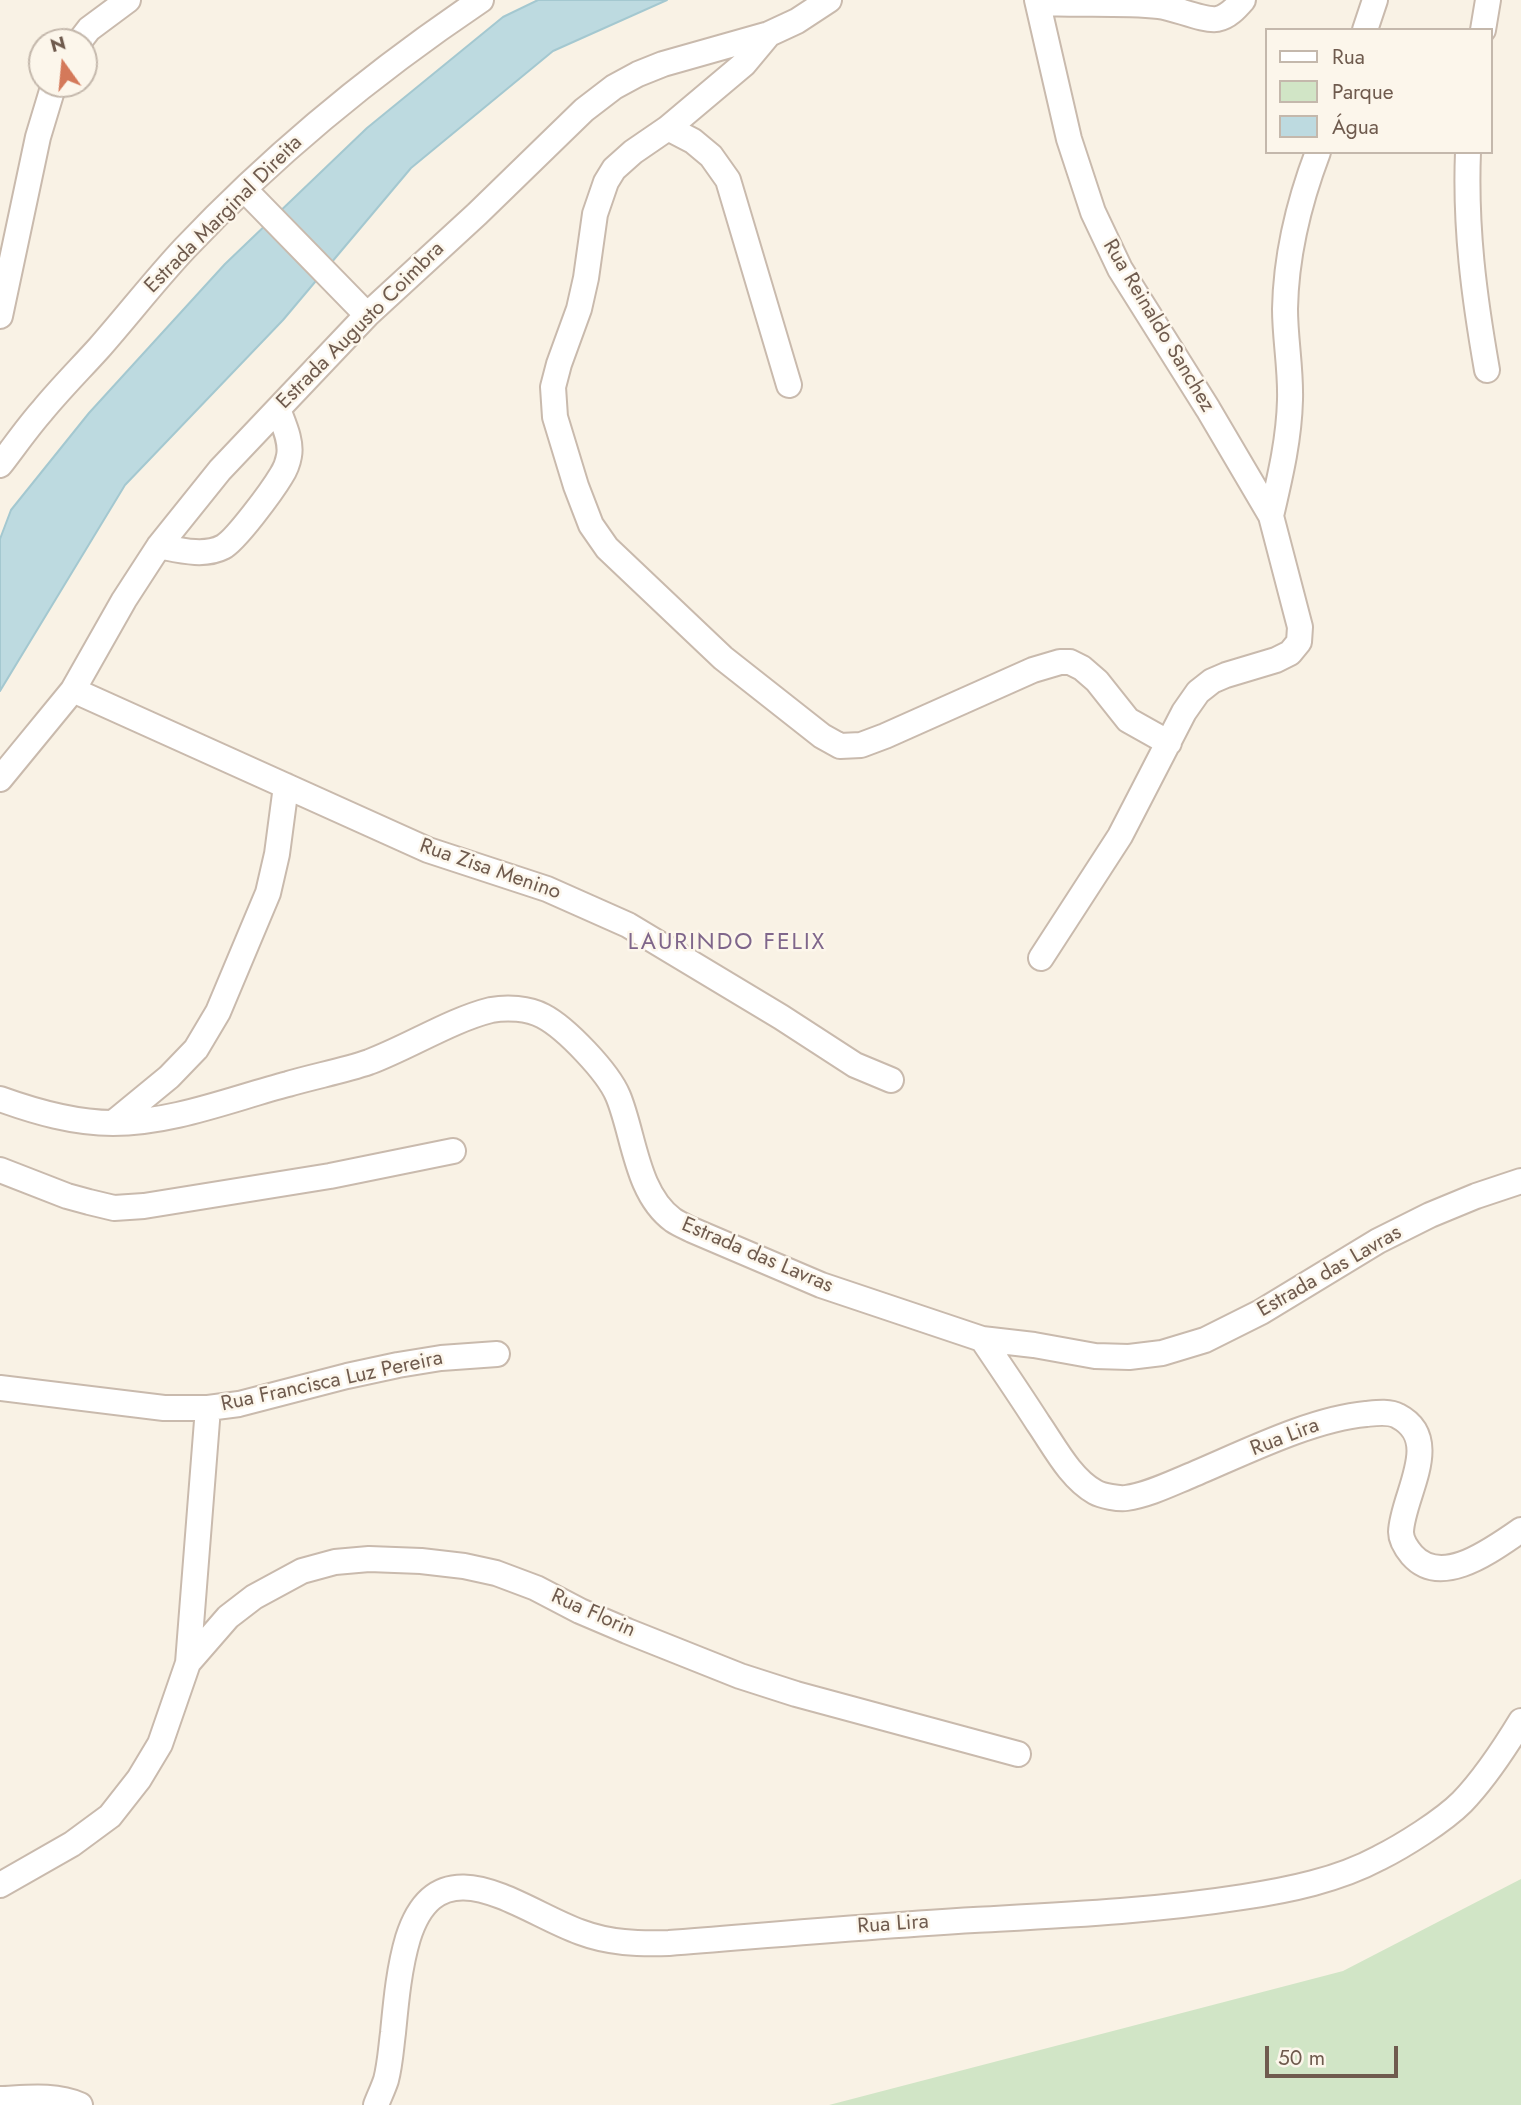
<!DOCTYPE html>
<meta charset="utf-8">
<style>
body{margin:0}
#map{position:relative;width:1521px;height:2105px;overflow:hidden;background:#f9f2e5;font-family:Jost,sans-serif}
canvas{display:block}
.legend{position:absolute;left:1265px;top:28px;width:228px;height:126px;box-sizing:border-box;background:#fcf6eb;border:2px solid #c4b8ac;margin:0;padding:9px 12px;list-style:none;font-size:21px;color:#6f5b4e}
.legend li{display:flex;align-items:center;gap:14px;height:35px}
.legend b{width:35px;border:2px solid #c4b8ac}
.north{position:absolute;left:28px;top:28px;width:70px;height:70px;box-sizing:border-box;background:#fcf6eb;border:2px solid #c4b8ac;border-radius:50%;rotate:345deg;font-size:19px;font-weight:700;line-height:28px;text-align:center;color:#6f5b4e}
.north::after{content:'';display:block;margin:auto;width:24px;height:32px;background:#d4795a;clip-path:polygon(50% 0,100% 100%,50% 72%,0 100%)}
.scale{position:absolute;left:1265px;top:2046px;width:133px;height:32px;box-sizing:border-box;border:4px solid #6f5b4e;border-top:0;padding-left:9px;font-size:21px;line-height:24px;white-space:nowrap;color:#6f5b4e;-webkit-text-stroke:5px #fcf6eb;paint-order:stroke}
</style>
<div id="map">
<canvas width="1521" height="2105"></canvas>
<ul class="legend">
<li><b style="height:9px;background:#fff"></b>Rua</li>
<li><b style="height:19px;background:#d1e5c6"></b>Parque</li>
<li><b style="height:19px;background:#bddae0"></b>Água</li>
</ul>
<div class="north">N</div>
<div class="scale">50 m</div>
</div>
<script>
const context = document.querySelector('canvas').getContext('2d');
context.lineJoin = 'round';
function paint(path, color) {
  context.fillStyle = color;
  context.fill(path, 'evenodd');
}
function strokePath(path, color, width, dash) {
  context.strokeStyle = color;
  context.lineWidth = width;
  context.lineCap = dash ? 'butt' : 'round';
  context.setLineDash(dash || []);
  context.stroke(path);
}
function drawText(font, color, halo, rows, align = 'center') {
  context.font = font + ' Jost,sans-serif';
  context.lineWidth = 5;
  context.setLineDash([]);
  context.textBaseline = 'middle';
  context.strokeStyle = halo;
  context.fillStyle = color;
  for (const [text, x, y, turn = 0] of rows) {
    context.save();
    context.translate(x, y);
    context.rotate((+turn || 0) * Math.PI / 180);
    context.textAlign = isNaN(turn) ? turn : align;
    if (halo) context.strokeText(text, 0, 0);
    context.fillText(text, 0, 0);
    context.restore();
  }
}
paint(new Path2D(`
 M1521 1879V2105H829L1343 1971Z`), '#d1e5c6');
const water = new Path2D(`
 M538 0H667L553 51 411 168 283 320 125 485 0 691V539L11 510 89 413 225 264 367 128 503 17Z`);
paint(water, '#bddae0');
strokePath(water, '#a4c8d0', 2);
const minor = new Path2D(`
 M1037 0 1069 139 1093 212 1120 269 1208 409 1271 516 1300 627 1299 642 1290 653 1276 660 1226 675 1212 681 1198 692 1184 712 1120 836 1041 958
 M1039 3C1078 5 1119 2 1159 6 1175 8 1204 21 1217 19 1228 17 1236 8 1243 0
 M1365 30 1375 0
 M1483 30 1488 0
 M769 34 744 64 668 128 633 152 614 169 606 182 595 214 586 278 579 309 559 364 553 387 555 417 576 486 591 525 607 548 723 658 822 736 840 746 861 745 885 736 1033 670 1060 662H1070L1082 668 1097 681 1128 720 1169 743
 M79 42 89 29 128 0
 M668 128 693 141 711 156 728 180 789 385
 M1468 152C1465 228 1474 296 1487 370
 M244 189 367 315
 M0 316 38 137 54 84
 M0 465C14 447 27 428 42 411 60 389 80 369 99 348 128 315 155 280 185 248 274 154 374 72 481 0
 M1271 516C1280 477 1289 440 1290 400 1291 369 1285 339 1285 309 1286 255 1299 202 1318 152
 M159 546C179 550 204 557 223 547 236 540 272 491 281 476 285 470 288 462 289 456 292 441 283 423 278 409
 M73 690 428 850 547 889 628 925 781 1017 855 1065 891 1080
 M0 779 73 690 124 600 159 546 220 470 367 315 477 214 584 110 614 87 638 74 663 64 769 34 797 21 829 0
 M0 1099C36 1112 74 1123 113 1123 172 1123 231 1099 288 1084 315 1076 343 1071 369 1062 409 1047 451 1020 491 1010 507 1007 528 1008 543 1016 566 1028 608 1072 618 1096 634 1134 636 1193 673 1220 679 1224 686 1227 692 1230L821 1285 982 1339 1034 1345 1095 1356 1129 1357 1162 1353 1205 1340 1261 1312 1378 1241 1430 1215 1476 1196 1521 1181
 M113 1123 169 1077 196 1049 218 1012 268 893 277 854 286 786
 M0 1170 67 1196 89 1202 114 1208 144 1206 330 1176 453 1151
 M982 1339C1001 1367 1020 1395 1038 1423 1054 1446 1070 1478 1095 1492 1102 1496 1119 1499 1126 1498 1147 1495 1168 1485 1187 1477 1240 1455 1310 1419 1366 1414 1376 1413 1389 1411 1398 1416 1444 1440 1402 1496 1401 1532 1401 1541 1407 1549 1412 1555 1442 1589 1494 1548 1521 1530
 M0 1388 164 1408H208L239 1404 347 1376 398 1365 441 1358 497 1354
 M188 1663 228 1617 254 1597 302 1571 335 1562 369 1559 421 1561 464 1566 496 1573 536 1588 580 1611 627 1631 740 1676 796 1694 1018 1754
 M0 1885 72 1844 110 1816 139 1779 160 1744 188 1663 208 1408
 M0 2099C26 2098 55 2094 80 2105
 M376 2105C379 2097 383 2089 386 2080 390 2065 391 2048 393 2033 396 2002 399 1968 408 1938 439 1840 521 1911 580 1932 609 1943 638 1944 669 1943 771 1935 872 1926 974 1920 1064 1915 1154 1911 1243 1897 1289 1890 1338 1880 1379 1858 1403 1846 1443 1821 1462 1802 1485 1778 1504 1749 1521 1721`);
strokePath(minor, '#c9baad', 28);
strokePath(minor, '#fff', 24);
drawText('21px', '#6f5b4e', '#fcf6eb', [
 ["Estrada Marginal Direita",224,215,-45],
 ["Estrada Augusto Coimbra",361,326,-45],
 ["Rua Reinaldo Sanchez",1158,326,59],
 ["Rua Zisa Menino",490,870,19],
 ["Estrada das Lavras",757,1256,23],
 ["Estrada das Lavras",1330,1272,-30],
 ["Rua Francisca Luz Pereira",332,1382,-12],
 ["Rua Lira",1285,1438,-21],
 ["Rua Florin",593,1614,24],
 ["Rua Lira",893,1925,-4]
]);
context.letterSpacing = '2px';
drawText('23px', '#7f668b', '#fcf6eb', [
 ["LAURINDO FELIX",727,943]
]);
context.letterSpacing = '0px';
</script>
